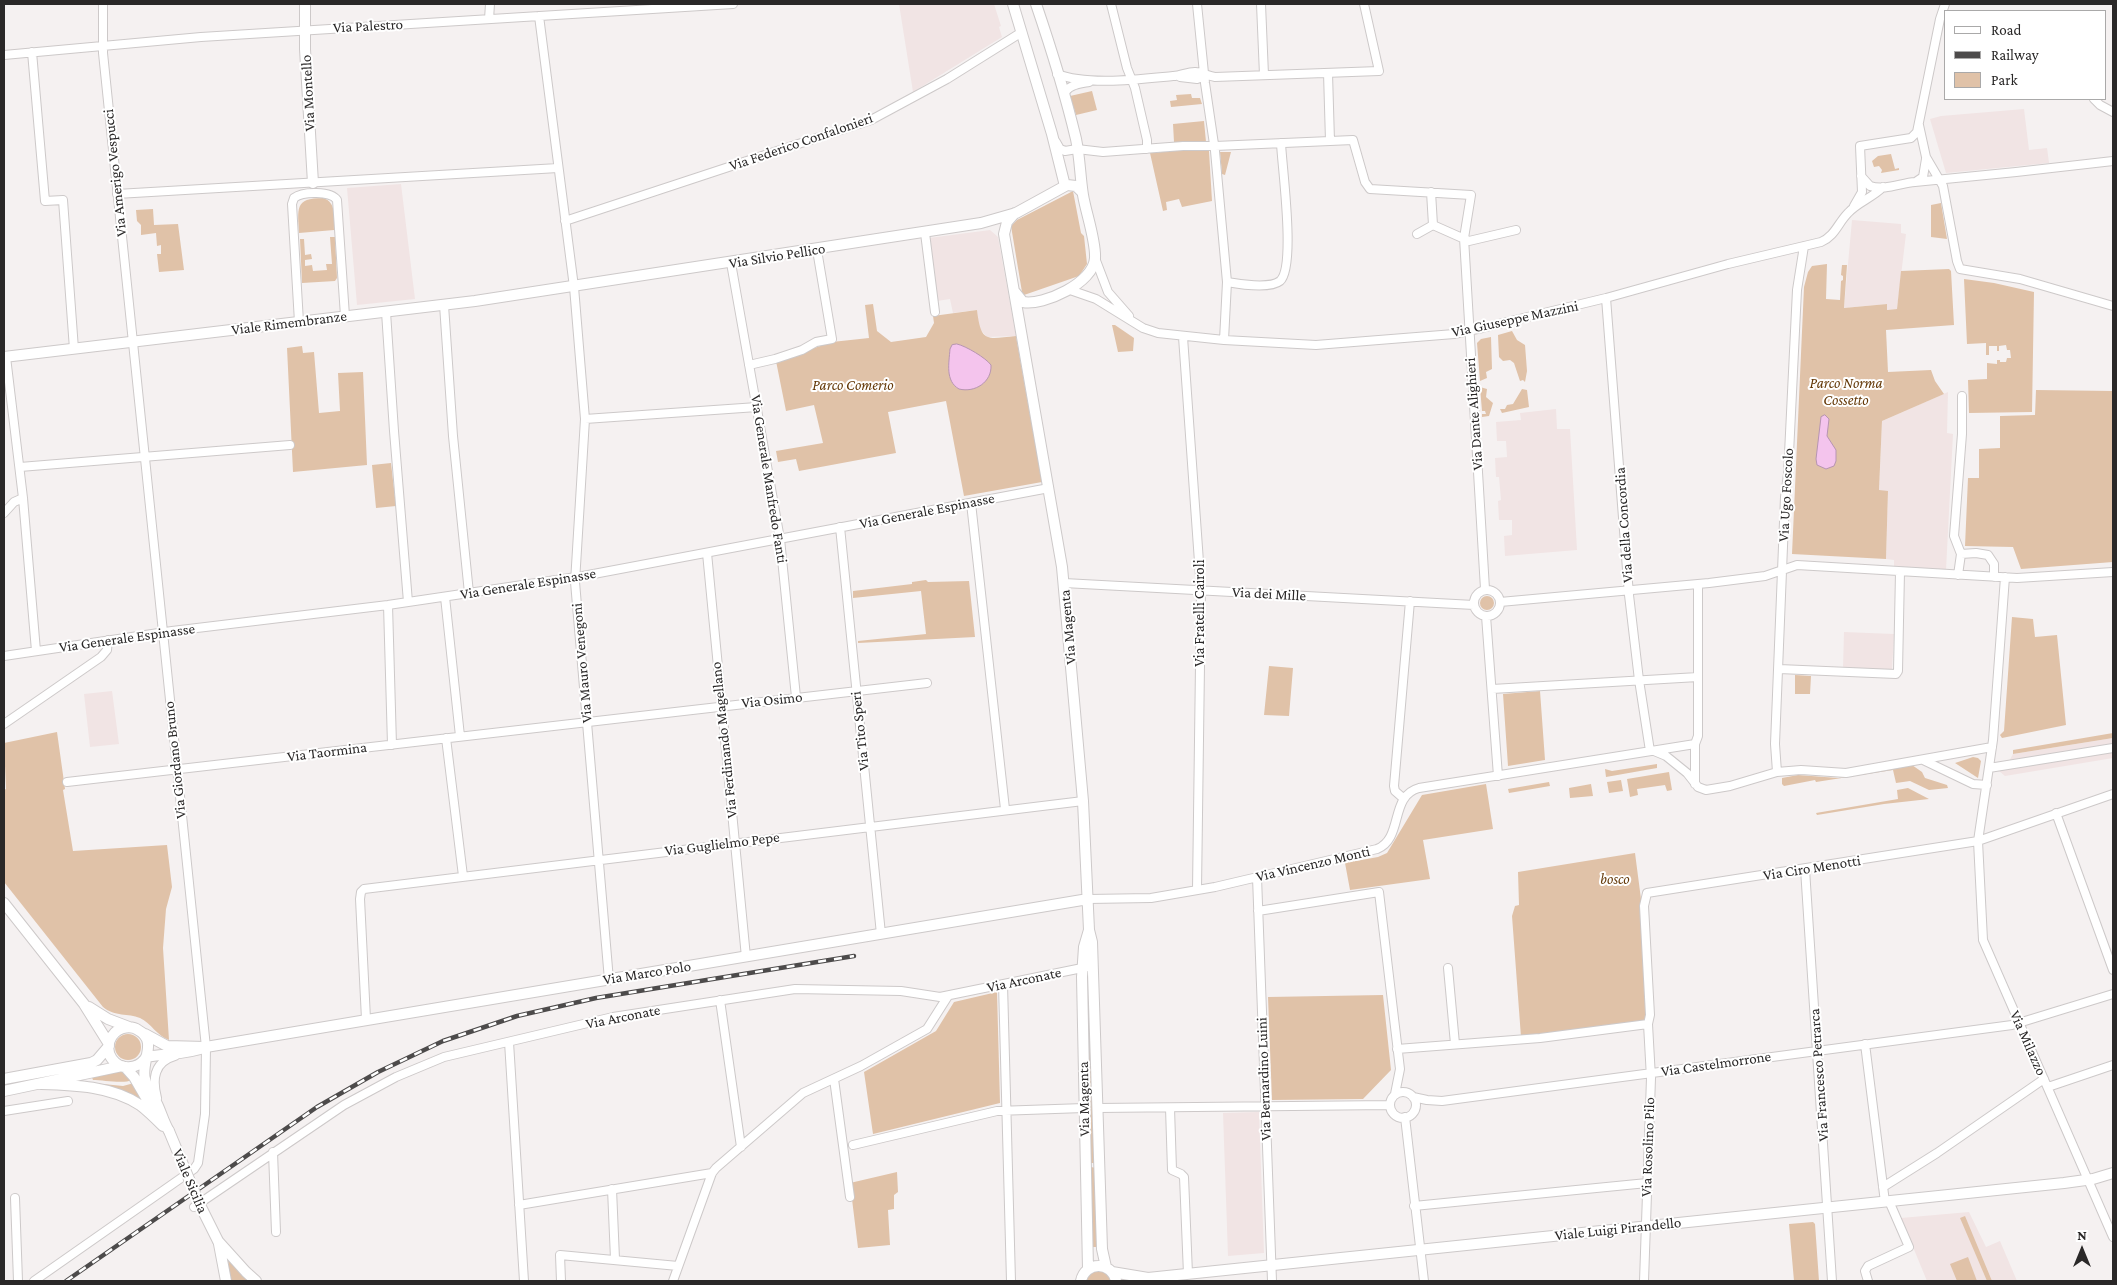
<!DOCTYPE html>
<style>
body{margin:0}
#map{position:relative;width:2117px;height:1285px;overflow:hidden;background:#f5f1f1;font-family:"Crimson Pro",serif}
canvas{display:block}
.frame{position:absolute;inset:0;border:5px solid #2a2828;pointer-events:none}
.legend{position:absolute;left:1944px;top:10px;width:162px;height:90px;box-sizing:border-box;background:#fff;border:1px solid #aaa9a9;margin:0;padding:6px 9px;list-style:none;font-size:15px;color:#2a2828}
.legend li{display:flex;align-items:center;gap:10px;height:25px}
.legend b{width:25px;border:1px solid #aaa9a9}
.north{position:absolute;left:2057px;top:1225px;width:50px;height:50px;-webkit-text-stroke:4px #fff;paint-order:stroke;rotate:0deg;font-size:14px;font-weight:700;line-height:20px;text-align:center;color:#2a2828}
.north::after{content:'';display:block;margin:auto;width:18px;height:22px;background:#2a2828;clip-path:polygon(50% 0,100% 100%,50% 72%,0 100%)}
</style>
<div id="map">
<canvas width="2117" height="1285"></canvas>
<div class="frame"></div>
<ul class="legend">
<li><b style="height:6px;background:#fff"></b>Road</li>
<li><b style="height:6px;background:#4d4b4b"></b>Railway</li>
<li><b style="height:14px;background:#e0c2a8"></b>Park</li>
</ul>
<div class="north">N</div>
</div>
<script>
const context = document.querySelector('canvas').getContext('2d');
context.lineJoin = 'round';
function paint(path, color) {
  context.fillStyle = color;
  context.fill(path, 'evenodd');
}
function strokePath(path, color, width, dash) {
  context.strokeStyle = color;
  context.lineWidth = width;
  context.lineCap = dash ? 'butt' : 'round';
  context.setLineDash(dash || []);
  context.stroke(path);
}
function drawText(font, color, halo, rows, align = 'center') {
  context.font = font + ' "Crimson Pro",serif';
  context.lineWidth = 4;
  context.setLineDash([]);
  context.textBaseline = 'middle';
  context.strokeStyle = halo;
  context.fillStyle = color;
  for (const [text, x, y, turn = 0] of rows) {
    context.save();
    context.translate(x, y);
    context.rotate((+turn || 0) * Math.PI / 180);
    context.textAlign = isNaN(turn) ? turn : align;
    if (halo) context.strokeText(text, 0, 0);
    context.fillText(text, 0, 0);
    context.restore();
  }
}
paint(new Path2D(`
 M899 4H994L1001 26 999 27 1002 37 913 92Z
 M2024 109 2029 150 2047 148 2049 163 1946 173 1930 119 1941 116Z
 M401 184 415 299 357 305 347 188Z
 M1852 220 1901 224V233L1906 234 1897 309 1887 310V304L1844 308Z
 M990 230 998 237 1016 336 987 337 979 328 977 310 953 313 950 299 937 301 929 238Z
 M1948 392 1947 433 1953 434 1946 570 1894 567V560L1886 559 1888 492 1879 491 1882 421Z
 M1556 409 1557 429H1570L1577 550 1505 556 1504 536 1512 535V520H1499L1498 501 1501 500 1499 477H1496L1495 458 1507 457 1506 441H1497L1496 422 1521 420 1520 413Z
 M1844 632 1894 634 1892 670 1843 668Z
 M112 691 119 744 90 747 84 694Z
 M2113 738V758L2005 776 1999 771 2005 769 2013 754Z
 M1259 1112 1264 1253 1228 1256 1223 1113Z
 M1969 1212 1986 1247 2000 1241 2017 1281H1927L1901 1218Z`), '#f1e4e4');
paint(new Path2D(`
 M1092 91 1097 110 1076 115 1070 96Z
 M1191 94 1192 98H1200L1202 104 1171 107 1170 101 1177 100 1176 95Z
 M1204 121 1206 142H1174L1173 124Z
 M1185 150 1209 151 1212 201 1182 207 1179 199 1166 202 1167 210 1163 211 1150 153Z
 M1220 152H1231L1225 175 1222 174Z
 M1891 154 1895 169 1899 168V170L1881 173 1882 170 1879 166 1874 167 1872 161 1878 156Z
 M1073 191 1081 233 1084 236 1087 264 1079 276 1024 295 1022 292 1011 226 1017 220Z
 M323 198C337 202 334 219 334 230L299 233C298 209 294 198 323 198Z
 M1941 203 1947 239 1931 237V205Z
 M153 209 154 225 178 224 184 270 159 272 157 254H161V245L157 246 156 233 141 235V225L137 221 136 210Z
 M330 237H335L337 278 335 281 302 283 300 239H304L305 255 311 254 312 259 305 260V266L312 265 313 271 327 270 326 264H332Z
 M1827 264 1826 299 1840 300 1841 281 1843 280V276L1841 275 1842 265H1847L1844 308 1887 304V310L1897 309 1901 271 1949 269 1951 271 1954 325 1886 330 1888 372 1931 370 1935 381 1944 394 1882 421 1879 490 1888 491 1886 559 1792 554 1804 287 1808 272 1812 266Z
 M1964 279 1994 283 2034 292 2032 412 1969 413 1968 380 1987 379V363L1997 364V360H2000V362H2006L2007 358H2011L2010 350H2007L2006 345 1999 346V351H1997V346H1989V355H1986V343L1967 344Z
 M873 304 877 331 891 342 926 337 934 323 933 316 977 310C981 343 986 339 1016 336L1042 482 964 496 946 401 888 412 896 453 799 471 796 459 778 462 776 451 823 443 814 405 786 411 776 361 832 342 869 338 865 305Z
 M1112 325H1115L1134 338 1133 351 1118 352Z
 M1512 331 1517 340 1525 345 1527 371 1525 382 1523 380 1520 381 1514 363 1510 360 1503 361 1499 357 1498 335Z
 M1491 337 1492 369 1486 372 1487 378 1480 381 1477 343 1481 339Z
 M302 346 303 353 314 352 319 413 340 411 338 373 363 372 367 465 293 472 287 348Z
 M1480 387 1487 389 1486 397 1493 403 1489 416 1482 417V414H1486L1485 411H1482Z
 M1522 389 1527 390 1529 407 1502 413 1500 409H1505L1507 405 1513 404Z
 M2036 390 2113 391V562L2021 569 2013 547 1965 546 1968 478H1979V449L2000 448V416L2035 415Z
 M391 463 396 506 376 508 372 465Z
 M926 580 928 582 969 581 975 637 858 643V641L926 634 921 591 853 598V591L912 584V582Z
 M1480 603a7 7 0 1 1 14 0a7 7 0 1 1-14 0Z
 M2012 617 2033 619 2035 637 2057 635 2066 725 2002 738 2000 735 2004 731Z
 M1269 666 1293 668 1289 716 1264 715Z
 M1795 675 1811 676 1810 694H1795Z
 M1540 691 1545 760 1508 766 1503 694Z
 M57 732 65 789 63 790 73 851 167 845 172 887 166 909 163 948 169 1040C157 1036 151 1023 140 1018 128 1013 115 1017 103 1007L4 882V790L6 789 4 743Z
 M2113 733V738L2013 754V750Z
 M1973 757 1978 758 1981 761 1978 778 1955 763Z
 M1657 764V768L1606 777 1605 769 1612 771Z
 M1912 765 1922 772 1925 778 1947 785 1948 788 1929 790 1910 781 1896 783 1893 770 1816 782 1815 780 1784 786 1782 784V778L1798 775 1838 778Z
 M1669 772 1672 790 1667 791 1665 785 1637 789 1638 795 1630 797 1627 779Z
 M1621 780 1623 791 1609 793 1607 782Z
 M1549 782 1550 786 1509 793 1508 789Z
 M1486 784 1493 829 1423 840 1430 879 1350 890 1345 863 1378 857 1387 853 1422 795Z
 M1591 784 1593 796 1570 798 1569 788Z
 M1908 788 1929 799 1884 804 1817 815 1816 813 1898 799 1897 790Z
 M1635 853 1641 899 1648 1014 1645 1020 1521 1037 1512 916 1515 906 1519 905 1518 872Z
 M1087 974H1089L1095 1163H1089Z
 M997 992 1000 1103 873 1134 864 1072 936 1031 954 1002Z
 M1383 995 1391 1070 1363 1099 1272 1100 1268 997Z
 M115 1047a13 13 0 1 1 26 0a13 13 0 1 1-26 0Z
 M118 1071 126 1073 132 1080C124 1084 103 1080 93 1080L91 1075Z
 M93 1083 123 1086 134 1083 146 1104Z
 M1091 1167 1096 1168 1098 1247H1092Z
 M897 1172 898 1192 894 1195V1209L888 1210 890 1245 858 1248 850 1183Z
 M1965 1216 1992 1281H1987L1960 1218Z
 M1813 1222 1815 1224 1819 1281H1794L1789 1224Z
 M1968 1257 1977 1281H1957L1950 1264Z
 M230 1259 253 1281H230L228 1260Z
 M1102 1270 1109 1275 1111 1281H1085L1093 1271Z`), '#e0c2a8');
const water = new Path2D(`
 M957 344C966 346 986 358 991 365 992 382 975 393 959 389 945 381 949 363 950 349L952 345Z
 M1825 415 1829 419 1827 436 1836 450V461L1834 466 1826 469 1817 465 1816 459 1821 417Z`);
paint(water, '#f4c4ed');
strokePath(water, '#b795b2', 1);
const street = new Path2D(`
 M1111 4 1127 68 1135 88 1147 140V149
 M1197 4 1205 83 1215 151 1227 282 1224 340
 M1261 4 1264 75
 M539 16 574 287 585 419 575 582 609 980
 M489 19 490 4
 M32 52 45 201 63 200 74 349
 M4 55 201 37 733 4
 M1328 73 1330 141
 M1057 74C1087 86 1141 79 1173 76 1181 76 1189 71 1196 72 1202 72 1208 76 1215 77L1379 71 1364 4
 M1180 77 1197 79 1205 76
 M1064 95C1067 85 1079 84 1089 82
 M2094 99 2100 105 2113 112
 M1919 125 1926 157 1943 186 1957 261 1960 269 2020 279 2113 306
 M1056 142 1060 149 1065 151 1077 149 1103 152 1183 146H1215L1353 140 1365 182 1370 189 1471 195 1464 238 1485 589
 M1861 176 1870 186C1884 191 1901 183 1915 182 1981 176 2047 169 2113 161
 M1917 181 1923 177 1926 159
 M1431 192 1433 225 1469 241 1516 230
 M117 194 558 168
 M1854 206 1862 192 1860 146 1911 138 1917 132 1940 19 1945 4
 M565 221 871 120 947 79 1022 32
 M925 233 935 312
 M1417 234 1433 225
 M1095 258 1108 292 1129 316
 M731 263 780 539 796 697
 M1227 282C1238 284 1270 289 1280 281 1296 267 1282 167 1281 143
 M1070 290 1096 299 1143 328 1158 333 1224 340 1316 345 1454 334 1482 328 1606 298 1728 264 1821 242C1835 236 1838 223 1848 213 1858 202 1872 198 1883 187
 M1606 298 1629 595 1639 680 1650 751
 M444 305 453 436 469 593
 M386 312 394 431 408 602
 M299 322 292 204 294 198C303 191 331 191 337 200L345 316
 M1183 337 1201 590 1197 890
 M6 357 23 498 36 651
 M749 365 775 359 802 350 816 342 832 339 817 250
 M585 419 757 407
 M20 467 290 445
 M971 503 1005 809
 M4 513 14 502 23 498
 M840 527 881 934
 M707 553 746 957
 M1961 554 1976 553 1988 555 1994 564V577
 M1958 575 1961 554 1954 536 1962 434V396
 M2005 577 1993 740 1978 841 1983 940 2113 1237
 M1064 583 1474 605
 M1474 603a13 13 0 1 1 26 0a13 13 0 1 1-26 0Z
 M445 597 460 736
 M1500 602 1709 583 1765 576 1797 565 2017 578 2113 572
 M388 605 392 745
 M1486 616 1498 776
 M4 656 172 631 388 605 583 576 1049 488
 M1779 669 1896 674 1898 671 1900 572
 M1492 689 1698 677
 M4 724 101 657 107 650 108 640
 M446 738 463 876
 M1654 751 1666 756 1687 773 1698 787 1706 790 1730 786 1777 772 1801 770 1846 773 1992 747
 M1923 760 1973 784 1987 785
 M1989 768 2113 748
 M1777 772 1775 744 1785 497 1788 474 1797 290 1804 246
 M67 782 927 683
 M1695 784V744L1698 736V584
 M1403 798 1395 791 1394 786 1410 601
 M2056 813 2113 970
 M1805 869 1832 1281
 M1257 877 1272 1281
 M1088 899 1151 898 1215 887 1377 849C1404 838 1389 796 1419 788L1695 744
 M1258 911 1379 892 1400 1069 1395 1094
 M1448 968 1455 1044
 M1003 984 1011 1281
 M720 1000 741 1147
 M366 1019 360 899 361 892 364 889 1083 801
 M509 1042 524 1281
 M1865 1044 1885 1202
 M1397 1049 1540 1038 1648 1024
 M834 1079 850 1197
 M2048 1087 2113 1065
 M1390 1105a13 13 0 1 1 26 0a13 13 0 1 1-26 0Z
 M1413 1097 1427 1100 1442 1101 2012 1025 2113 994
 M157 1098C152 1079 154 1062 175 1056
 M1098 1108 1390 1105
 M1170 1108 1172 1170 1181 1174 1184 1177 1188 1274
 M4 1111 68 1101
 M1405 1117 1424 1281
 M853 1145 997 1111 1084 1108
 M273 1152 276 1232
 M1883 1187 1937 1153 2044 1079
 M612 1189 615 1259
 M15 1198 18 1281
 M519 1205 712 1173
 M1414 1206 1647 1183
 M194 1207 344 1105 396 1077 444 1057 613 1017 795 989 901 991 940 997 1087 967
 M34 1281 194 1169 198 1163 205 1114 206 1047 103 53V4
 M561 1281 560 1255 678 1266
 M673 1281 712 1173 716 1168 803 1093 861 1066 927 1029 948 996
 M1644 1281 1651 1078 1648 1024 1650 1015 1644 906 1647 893 1978 841 2113 794
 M1868 1281 1865 1271 1868 1266 1909 1247 1889 1201`);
const secondary = new Path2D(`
 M305 4V49L313 183
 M1013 4 1052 134 1065 186
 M1015 213 1007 222 1004 234 1062 567 1083 801 1089 930 1092 942 1102 1249 1106 1267
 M1015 292 1023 302C1043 306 1094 283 1095 258 1096 241 1086 213 1083 195 1080 176 1080 158 1076 139 1065 93 1051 48 1036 4
 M4 357 475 301 981 223 1016 213 1067 185 1076 186 1082 192
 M4 903 84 1004 109 1044
 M89 1007 108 1019 129 1027
 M145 1034 167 1046 205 1047
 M146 1057C167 1053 186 1055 206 1047L1088 899
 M145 1059C137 1069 121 1071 112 1059 104 1048 110 1032 123 1028 128 1027 134 1027 138 1030 159 1041 140 1062 145 1079 147 1089 154 1097 158 1106 162 1115 164 1123 169 1131
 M125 1067 134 1077 152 1108
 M4 1079 91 1063 97 1060 109 1046
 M41 1084C75 1085 111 1086 140 1105 148 1111 156 1119 163 1126
 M4 1091 122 1066
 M218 1241 246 1272 256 1281
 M219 1244 226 1281
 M1088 1269 1082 977 1084 947 1089 930
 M1112 1272 1148 1278 2064 1183 2093 1179 2113 1173
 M1081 1281C1085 1261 1112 1261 1116 1281`);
strokePath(street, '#cdc9c9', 10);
strokePath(secondary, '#cdc9c9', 12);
strokePath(street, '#fff', 8);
strokePath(secondary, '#fff', 10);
const rail = new Path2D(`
 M66 1281 317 1107 378 1072 443 1041 517 1016 596 998 854 956`);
strokePath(rail, '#4d4b4b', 4.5);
strokePath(rail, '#fff', 2.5, [8]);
const secondaryBridge = new Path2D(`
 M169 1131 199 1203 218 1241`);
strokePath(secondaryBridge, '#cdc9c9', 12, []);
strokePath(secondaryBridge, '#fff', 10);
drawText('15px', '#2a2828', '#fff', [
 ["Via Palestro",368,26,-3],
 ["Via Montello",308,93,-93],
 ["Via Federico Confalonieri",801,142,-19],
 ["Via Amerigo Vespucci",115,173,-96],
 ["Via Silvio Pellico",777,256,-9],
 ["Via Giuseppe Mazzini",1515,319,-12],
 ["Viale Rimembranze",289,323,-7],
 ["Via Dante Alighieri",1474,414,-94],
 ["Via Generale Manfredo Fanti",769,479,81],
 ["Via Ugo Foscolo",1786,495,-87],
 ["Via Generale Espinasse",927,511,-11],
 ["Via della Concordia",1624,525,-94],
 ["Via Generale Espinasse",528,584,-9],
 ["Via dei Mille",1269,594,3],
 ["Via Fratelli Cairoli",1199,613,-90],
 ["Via Magenta",1068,627,-95],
 ["Via Generale Espinasse",127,638,-8],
 ["Via Mauro Venegoni",582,663,-95],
 ["Via Osimo",772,700,-6],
 ["Via Tito Speri",860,731,-96],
 ["Via Ferdinando Magellano",724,740,-96],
 ["Via Taormina",327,752,-7],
 ["Via Giordano Bruno",175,760,-96],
 ["Via Guglielmo Pepe",722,844,-7],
 ["Via Vincenzo Monti",1313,864,-13],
 ["Via Ciro Menotti",1812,868,-9],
 ["Via Marco Polo",647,973,-9],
 ["Via Arconate",1024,980,-12],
 ["Via Arconate",623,1017,-11],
 ["Via Milazzo",2028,1043,66],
 ["Via Castelmorrone",1716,1064,-8],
 ["Via Francesco Petrarca",1819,1075,-94],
 ["Via Bernardino Luini",1264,1079,-92],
 ["Via Magenta",1084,1099,-91],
 ["Via Rosolino Pilo",1648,1147,-88],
 ["Viale Sicilia",190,1181,67],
 ["Viale Luigi Pirandello",1618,1229,-6]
]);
drawText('italic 15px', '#643807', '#fff', [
 ["Parco Norma",1846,383],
 ["Cossetto",1846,400],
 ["Parco Comerio",853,385],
 ["bosco",1615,879]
]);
</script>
